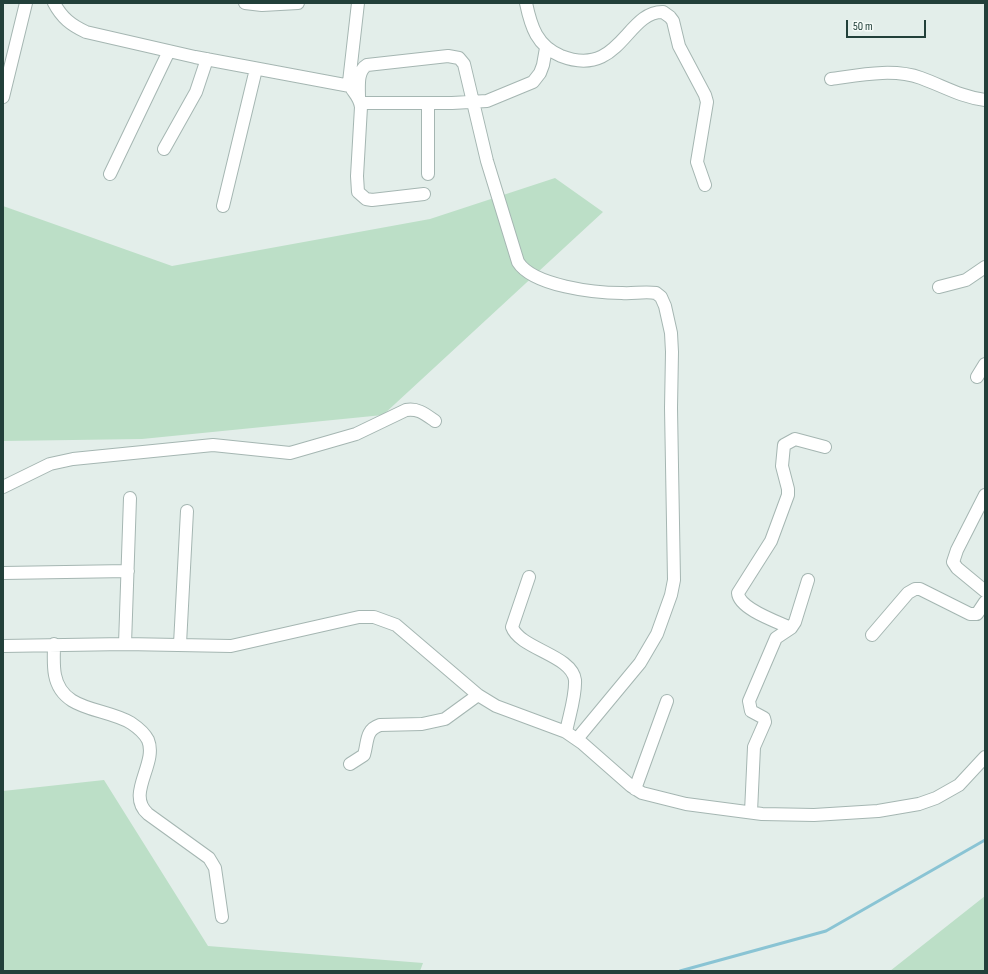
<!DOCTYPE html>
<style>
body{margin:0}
#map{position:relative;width:988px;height:974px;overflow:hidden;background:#e3eeea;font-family:"Sofia Sans Condensed",sans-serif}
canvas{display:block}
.frame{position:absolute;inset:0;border:4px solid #22403a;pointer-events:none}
.scale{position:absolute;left:846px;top:20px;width:80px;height:18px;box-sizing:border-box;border:2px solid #22403a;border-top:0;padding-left:5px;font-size:12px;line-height:14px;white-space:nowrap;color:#22403a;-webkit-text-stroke:3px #f4faf7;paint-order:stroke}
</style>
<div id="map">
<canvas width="988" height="974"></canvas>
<div class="frame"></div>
<div class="scale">50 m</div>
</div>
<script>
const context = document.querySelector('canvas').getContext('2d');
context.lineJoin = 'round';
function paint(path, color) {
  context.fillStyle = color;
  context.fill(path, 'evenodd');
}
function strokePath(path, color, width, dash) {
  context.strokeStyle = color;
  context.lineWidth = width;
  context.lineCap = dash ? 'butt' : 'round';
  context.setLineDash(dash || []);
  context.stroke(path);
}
paint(new Path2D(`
 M555 178 603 212 383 415 142 439 3 441V206L172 266 430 219Z
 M104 780 208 946 423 963 420 971H3V791Z
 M985 896V971H890Z`), '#bcdfc7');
strokePath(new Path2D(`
 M680 971 826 931 985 840`), '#8ac4d4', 3);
const minor = new Path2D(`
 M54 3C62 18 71 25 86 32L195 57 350 86
 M245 3 262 5 298 3
 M358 3 349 82C351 92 359 94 361 107L357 176 358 192 366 199 372 200 424 194
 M526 3C531 27 537 46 561 56 620 79 626 11 663 12L670 17 673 21 679 46 705 95 707 102 697 162 705 185
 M831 79C860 75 893 68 921 78 943 86 961 97 985 100
 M3 97 26 3
 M359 97C359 86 357 71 367 65L448 56 459 58 464 64 487 161 518 262C533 286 595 293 622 293 633 294 644 291 656 293L661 297 665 306 671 333 672 352 671 408 674 580 671 595 657 634 640 663 577 739
 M360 103H452L487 101 533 82 540 73 543 65 546 48
 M164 149 196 92 207 59
 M110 174 169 51
 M428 174V104
 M223 206 256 69
 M939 287 966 280 985 267
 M977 377 985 364
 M3 487 50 464 73 459 213 445 290 453 356 434 406 410C418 408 425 414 435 421
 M985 495 957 550 953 562 957 568 985 591
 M3 573 128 571
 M529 577 512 627C520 649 572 655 575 680 576 696 569 716 566 732
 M791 628C778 622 739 609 738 593L771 541 788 495V489L782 466 784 445 795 439 825 447
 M872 635 908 593 915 589H920L970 614H977L985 602
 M54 644C54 654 53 665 55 675 62 712 104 707 131 723 137 727 144 732 148 740 158 764 125 794 148 814L209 858 215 868 222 917
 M125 644 130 498
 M180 644 187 511
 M3 646 125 644 231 646 359 617H374L396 625 478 695 496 706 566 732 582 743 631 786 642 793 686 804 762 814 814 815 878 811 919 804 936 798 959 785 985 757
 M350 764 364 755C368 742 365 730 380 725L422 724 445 719 478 695
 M635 789 667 701
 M751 812 754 747 765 722 764 718 751 711 749 701 776 638 791 628 795 622 808 580`);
strokePath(minor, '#a5b6b2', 14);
strokePath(minor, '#fff', 12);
</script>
